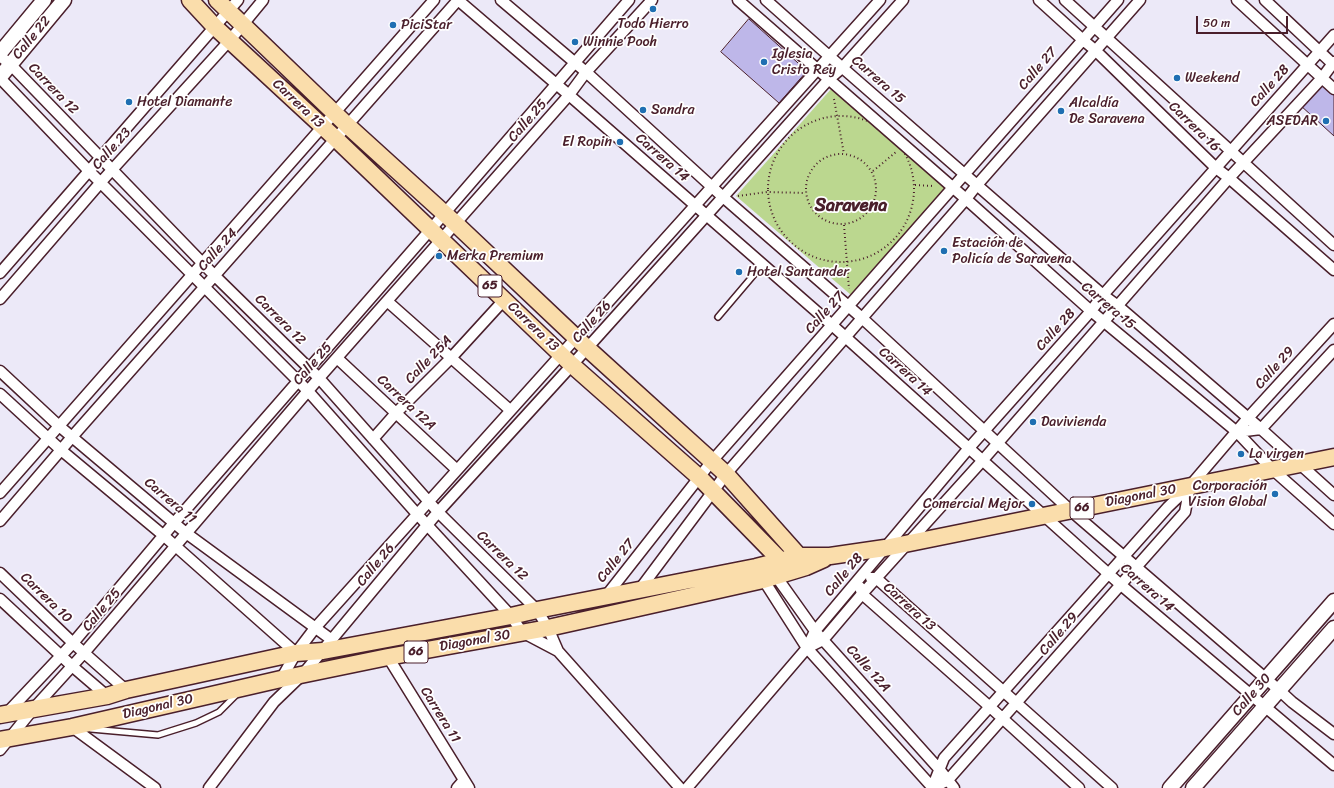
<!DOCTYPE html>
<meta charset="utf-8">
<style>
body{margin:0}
#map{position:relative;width:1334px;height:788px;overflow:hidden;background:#ece9f8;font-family:Sriracha,sans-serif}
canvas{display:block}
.scale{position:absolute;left:1196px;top:16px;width:92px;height:18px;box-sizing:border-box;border:2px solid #4a1f2b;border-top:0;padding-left:5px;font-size:12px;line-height:14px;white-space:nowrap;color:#4a1f2b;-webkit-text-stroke:3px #fff;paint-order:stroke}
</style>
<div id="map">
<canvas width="1334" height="788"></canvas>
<div class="scale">50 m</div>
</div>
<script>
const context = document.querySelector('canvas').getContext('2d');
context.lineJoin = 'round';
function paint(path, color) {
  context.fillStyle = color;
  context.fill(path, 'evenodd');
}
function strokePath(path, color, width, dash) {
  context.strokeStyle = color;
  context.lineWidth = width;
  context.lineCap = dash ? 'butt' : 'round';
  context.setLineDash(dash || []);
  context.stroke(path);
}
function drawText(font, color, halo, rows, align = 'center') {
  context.font = font + ' Sriracha,sans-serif';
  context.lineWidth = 3.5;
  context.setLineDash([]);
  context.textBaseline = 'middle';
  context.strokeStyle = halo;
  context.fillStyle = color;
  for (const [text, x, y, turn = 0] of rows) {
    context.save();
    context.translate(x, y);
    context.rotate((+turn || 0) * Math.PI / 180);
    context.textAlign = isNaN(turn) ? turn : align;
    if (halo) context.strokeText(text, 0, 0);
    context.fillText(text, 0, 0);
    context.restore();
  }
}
paint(new Path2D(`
 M832 88 946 187 851 295 736 196Z`), '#bbd78f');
const building = new Path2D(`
 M749 19 807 71 779 103 721 52Z
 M1322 83 1334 95V136L1300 105Z`);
paint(building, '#beb7e9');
strokePath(building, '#4a1f2b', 1);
const lane = new Path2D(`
 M718 317 763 264
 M91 729 158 735 196 723 219 712 236 695`);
const street = new Path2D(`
 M458 0 569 95 832 325 1121 585 1334 765
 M501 0 586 72 723 197 862 318 1070 510 1279 690 1292 702 1334 734
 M738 0 966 199 1091 311 1237 432 1272 469 1334 524
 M766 0 829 56 1103 295 1118 306 1261 429 1334 495
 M1039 0 1083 40 1095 50 1216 168 1229 178 1334 270
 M1065 0 1334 245
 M1237 0 1334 89
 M1265 0 1334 65
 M0 56 10 64 214 275 319 378 438 512 537 610 548 628 558 651 680 788
 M0 78 88 170 308 391 417 514 511 616 522 632 558 651
 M0 273 238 0
 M0 299 101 182 230 40 263 0
 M387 301 510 410
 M337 358 457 470
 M0 371 59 426 186 533 332 640
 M0 394 61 450 163 535 296 653
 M1237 432 1261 429 1334 350
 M373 439 396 413 451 358 504 300
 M0 493 434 0
 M0 521 72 437 458 0
 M773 572 815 631 940 770 954 788
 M0 573 73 643 126 690
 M761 576 807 648 933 788
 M871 578H876L1112 788
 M860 587 862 594 990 707 1079 788
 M640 589 726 474 966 199 977 185 1140 0
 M606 596 712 461 1118 0
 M0 599 72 666 107 696
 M807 648 823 640 862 594 983 460 1229 178 1322 78 1334 62
 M388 657 469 788
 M280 681 296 653 315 628 880 0
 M7 713 73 643 174 523 431 229 629 0
 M72 727 155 788
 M0 750 34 708 84 653 319 378 569 95 586 72 652 0
 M209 788 274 702 303 674 438 512 572 365 829 79 842 68 903 0
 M457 788 464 780
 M687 788 807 648 815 631 969 448 1091 311 1103 295 1334 35
 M932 788 944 758 1168 507 1190 486 1248 418 1334 324
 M933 788 948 780 1185 512 1190 486`);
const secondary = new Path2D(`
 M0 53 44 0
 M0 77 64 0
 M1170 788 1334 601
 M1193 788 1334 628`);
const primary = new Path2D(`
 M190 0 215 27 335 138 572 365 700 478 786 566
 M217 0 347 125 456 224 587 348 726 474 799 556 804 564
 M0 715 107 696 126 690 296 653 323 651 511 616 537 610 756 567 799 556H830L885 548 1334 457
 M0 740 72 727 281 679 388 657 548 628 611 614 763 580 806 567 824 559`);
strokePath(lane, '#4a1f2b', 8);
strokePath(street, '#4a1f2b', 13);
strokePath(secondary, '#4a1f2b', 17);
strokePath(primary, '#4a1f2b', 19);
strokePath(new Path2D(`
 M834 99 844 154
 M768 189a73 73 0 1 1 146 0a73 73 0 1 1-146 0Z
 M806 189a35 35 0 1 1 70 0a35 35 0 1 1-70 0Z
 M873 171 896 152
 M915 185 934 186
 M738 196 767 192 805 193
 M844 225 849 289`), '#4a1f2b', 2, [1, 3]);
strokePath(lane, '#fff', 5);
strokePath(street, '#fff', 10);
strokePath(secondary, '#fff', 14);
strokePath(primary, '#faddab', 16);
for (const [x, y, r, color] of [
 [653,9,4,"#1f6fb2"],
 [393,25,4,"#1f6fb2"],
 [575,42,4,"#1f6fb2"],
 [764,62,4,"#1f6fb2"],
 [1177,78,4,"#1f6fb2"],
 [129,102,4,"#1f6fb2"],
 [643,110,4,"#1f6fb2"],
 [1061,111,4,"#1f6fb2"],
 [1326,121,4,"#1f6fb2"],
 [620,142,4,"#1f6fb2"],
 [944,251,4,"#1f6fb2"],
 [439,256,4,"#1f6fb2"],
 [739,272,4,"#1f6fb2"],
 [1033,422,4,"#1f6fb2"],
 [1241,454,4,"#1f6fb2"],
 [1275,494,4,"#1f6fb2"],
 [1032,504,4,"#1f6fb2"]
]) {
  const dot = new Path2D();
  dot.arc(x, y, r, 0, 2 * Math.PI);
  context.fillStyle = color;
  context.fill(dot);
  strokePath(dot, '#fff', 1.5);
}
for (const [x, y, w] of [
 [490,286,24],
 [1082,508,24],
 [416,652,24]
]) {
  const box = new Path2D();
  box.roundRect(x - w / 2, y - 11, w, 22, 3);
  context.fillStyle = '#fff';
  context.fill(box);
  strokePath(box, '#4a1f2b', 1);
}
drawText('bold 13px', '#4a1f2b', null, [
 ["65",490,286],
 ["66",1082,508],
 ["66",416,652]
]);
drawText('14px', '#4a1f2b', '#fff', [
 ["Todo Hierro",653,24,"center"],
 ["PiciStar",401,25],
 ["Winnie Pooh",583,42],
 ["Iglesia",772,54],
 ["Cristo Rey",772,70],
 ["Weekend",1185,78],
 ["Hotel Diamante",137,102],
 ["Alcaldía",1069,103],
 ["De Saravena",1069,119],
 ["Sandra",651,110],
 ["ASEDAR",1318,121,"right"],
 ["El Ropin",612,142,"right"],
 ["Estación de",952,243],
 ["Policía de Saravena",952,259],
 ["Merka Premium",447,256],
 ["Hotel Santander",747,272],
 ["Davivienda",1041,422],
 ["La virgen",1249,454],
 ["Corporación",1267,486,"right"],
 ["Vision Global",1267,502,"right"],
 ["Comercial Mejor",1024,504,"right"]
], 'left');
drawText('14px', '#4a1f2b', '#fff', [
 ["Calle 22",32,38,-50],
 ["Calle 27",1038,69,-49],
 ["Carrera 15",878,80,41],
 ["Calle 28",1270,86,-48],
 ["Carrera 12",53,89,46],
 ["Carrera 13",298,104,43],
 ["Calle 25",528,121,-49],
 ["Carrera 16",1194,127,44],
 ["Calle 23",112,149,-48],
 ["Carrera 14",662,158,41],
 ["Calle 24",218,250,-48],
 ["Carrera 15",1108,306,40],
 ["Calle 27",825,313,-48],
 ["Carrera 12",280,320,45],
 ["Calle 26",592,322,-48],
 ["Carrera 13",533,327,44],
 ["Calle 28",1056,330,-48],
 ["Calle 25A",429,360,-46],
 ["Calle 25",313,364,-49],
 ["Calle 29",1275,368,-48],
 ["Carrera 14",905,372,42],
 ["Carrera 12A",406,403,43],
 ["Diagonal 30",1141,496,-11],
 ["Carrera 11",170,501,40],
 ["Carrera 12",502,556,44],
 ["Calle 27",616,561,-51],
 ["Calle 26",376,565,-50],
 ["Calle 28",844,575,-50],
 ["Carrera 14",1147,588,41],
 ["Carrera 10",46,598,44],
 ["Carrera 13",909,607,42],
 ["Calle 25",102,610,-50],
 ["Calle 29",1059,634,-49],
 ["Diagonal 30",475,641,-10],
 ["Calle 12A",868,669,48],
 ["Calle 30",1252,695,-49],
 ["Diagonal 30",158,707,-13],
 ["Carrera 11",440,715,58]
]);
drawText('bold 18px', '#4a1f2b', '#fff', [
 ["Saravena",851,206]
]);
</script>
